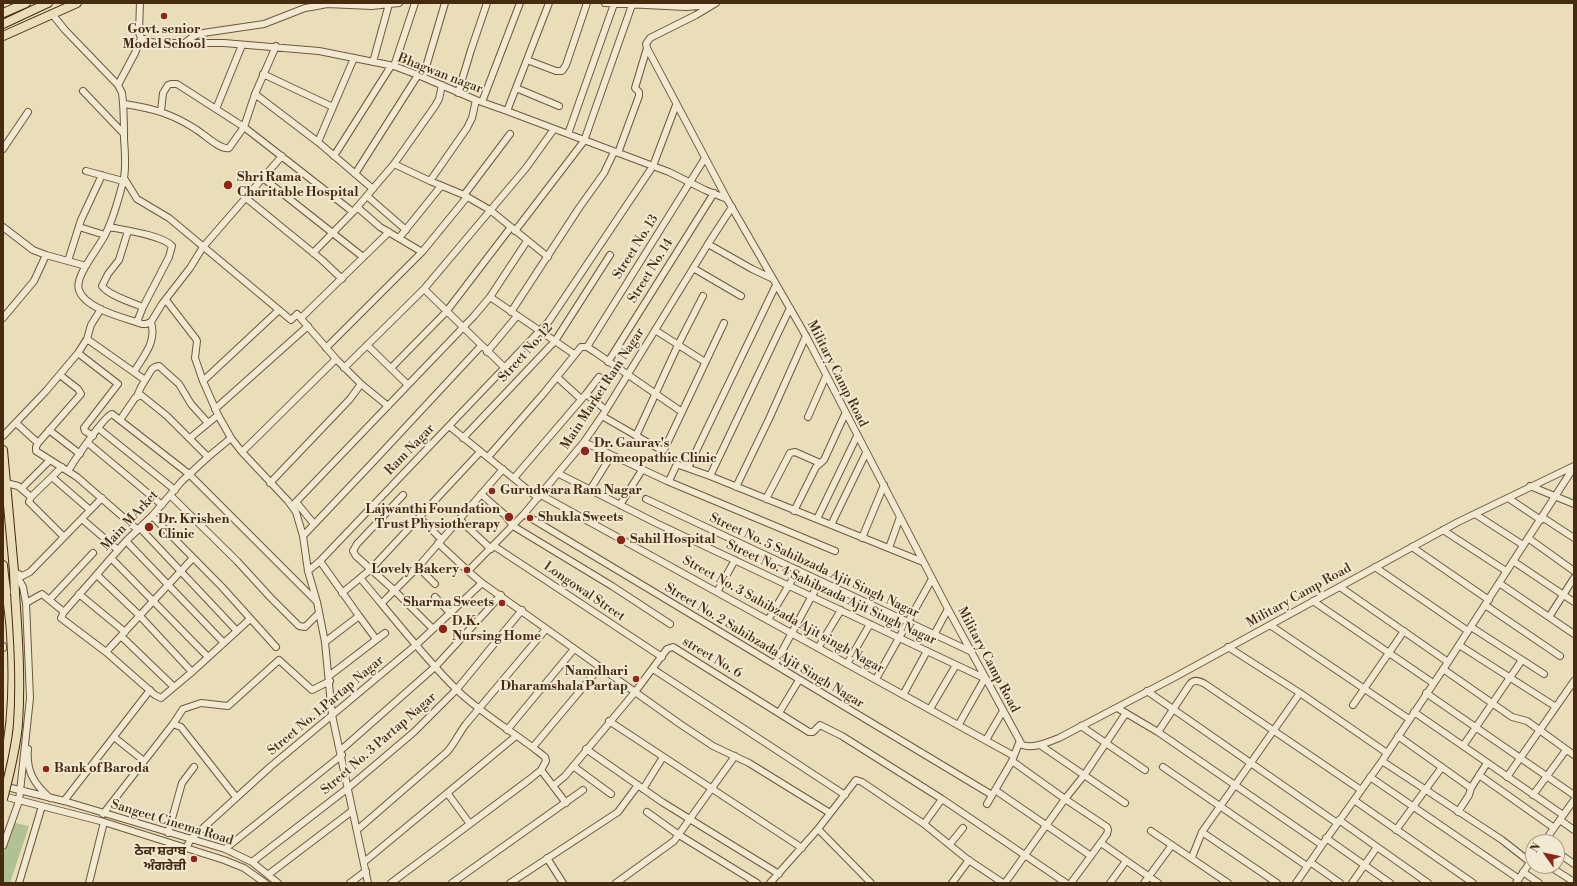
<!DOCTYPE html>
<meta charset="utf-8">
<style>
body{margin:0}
#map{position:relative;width:1577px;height:886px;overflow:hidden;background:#eaddb9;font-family:"Libre Bodoni",serif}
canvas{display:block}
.frame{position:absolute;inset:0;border:4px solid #462b11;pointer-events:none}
.north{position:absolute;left:1525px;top:834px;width:40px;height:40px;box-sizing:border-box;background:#f1e9d2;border:1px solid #ad9d85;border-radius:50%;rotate:303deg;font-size:11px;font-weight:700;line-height:16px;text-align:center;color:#462b11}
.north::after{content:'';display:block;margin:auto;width:14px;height:18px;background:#8f2418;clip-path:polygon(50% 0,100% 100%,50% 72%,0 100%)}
</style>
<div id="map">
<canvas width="1577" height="886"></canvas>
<div class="frame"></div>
<div class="north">N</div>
</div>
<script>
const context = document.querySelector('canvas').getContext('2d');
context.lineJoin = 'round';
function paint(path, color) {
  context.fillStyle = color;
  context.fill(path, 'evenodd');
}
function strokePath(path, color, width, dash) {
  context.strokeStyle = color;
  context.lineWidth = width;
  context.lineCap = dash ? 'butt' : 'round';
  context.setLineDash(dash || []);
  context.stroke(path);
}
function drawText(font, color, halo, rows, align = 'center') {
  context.font = font + ' "Libre Bodoni","Noto Sans Gurmukhi",serif';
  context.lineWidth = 4;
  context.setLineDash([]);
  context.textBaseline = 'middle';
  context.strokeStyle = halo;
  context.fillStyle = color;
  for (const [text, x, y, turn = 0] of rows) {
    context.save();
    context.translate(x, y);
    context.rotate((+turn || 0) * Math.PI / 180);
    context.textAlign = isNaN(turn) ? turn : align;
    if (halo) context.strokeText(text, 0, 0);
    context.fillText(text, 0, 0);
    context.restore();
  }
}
paint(new Path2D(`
 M15 823 29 826 10 883H3V855Z`), '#b0c294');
const minor = new Path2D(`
 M140 3 139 33 141 38 151 42 159 43H224L319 51 394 66 418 75 476 100 507 111 669 172 705 190 727 199
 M605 3 686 7 712 5
 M716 3 696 15 650 38 646 44 647 48 727 199 806 336 948 609 1022 745C1034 749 1048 742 1059 738L1175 677 1458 522 1574 466
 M52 14 65 30 118 85 122 93C124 108 124 123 124 139 125 151 126 166 124 178 120 194 113 219 106 233 100 247 74 276 79 290 85 309 125 318 142 324H146L151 322 162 304 190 268 203 247 282 156
 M186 42 194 36 203 33 264 24 305 8 317 6 327 4 372 6 399 3
 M527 60 556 71H562L566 65 587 3
 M373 62 389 4
 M394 66 415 3
 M263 74 333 107
 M423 77 445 3
 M118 85 135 53 141 38
 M516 88 559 106
 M83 91 124 134
 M458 93 471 50 487 3
 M255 94 318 142 373 189
 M482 102 520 3
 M124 104C152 108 173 114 197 130 205 135 220 150 229 148L244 127 255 94 276 46
 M216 109 242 45
 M161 111 163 93 168 85 171 84H177L244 127 353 212
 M507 111 549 3
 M568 134 614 4
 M318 142 354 58
 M3 149 28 112
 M618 153 639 96V92L635 88 647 48
 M334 156 391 66
 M394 164 430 181 464 195 490 210 548 257
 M86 171 123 181
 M355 174 418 75
 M124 178 137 199 169 218 291 320 297 314 336 359 361 384 388 406
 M263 178 363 257
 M430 181 467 128 472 118 476 100
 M464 195 510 134
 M367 196 406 230
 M246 198 322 260 342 279
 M357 207 380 227 422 252
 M732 207 708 244 606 410 584 442 524 514 468 571 482 583 680 724 713 746 749 763 830 813
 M3 227 33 250 46 255 86 266
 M79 227 105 235
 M109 227C124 230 162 235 172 246L169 257 143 307 137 322
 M128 231 119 260 108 274 102 286C108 295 133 303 143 307
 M515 231 584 141 632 5
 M399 238 441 186
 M708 244 752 269 771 278
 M313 253 353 212 394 164 435 106 439 99 442 85
 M68 261 81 220 102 175
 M693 268 741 296
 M424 289 504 367
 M490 297 574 354
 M166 300 196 339 197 341 195 358 203 381 218 415 231 438 242 452 288 501 296 512 303 536 308 571 317 602 325 642 332 715 368 883
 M511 312 579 208 604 173 614 152
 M3 318 34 281 46 255
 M301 318 389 232
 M655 330 705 362
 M87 339 145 380
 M367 345 408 385
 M587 347 705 158
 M326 348 422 252 467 197
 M487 352 517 316
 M78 353 118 384 84 428 85 431 93 436
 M608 362 714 193
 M344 368 424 289 526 168 554 129
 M391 368 446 312 511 227
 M134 372C144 355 157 342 151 322
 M60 375 78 389 81 394 38 443 36 447V451L77 477 138 530
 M557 377 581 399
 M203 381 279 310
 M586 394 606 410
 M137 396 141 387 152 369 155 367 159 366 179 384 191 404 208 423
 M215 409 308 326
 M602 416 661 450H664L724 323
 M808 417 826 376
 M120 420 135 398 141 395 167 416 208 457
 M16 423 38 443
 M449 426 538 498
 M98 428 175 490
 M49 430 80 454
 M3 436 46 391 78 353 87 339 91 325 101 309
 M636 436 678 345 703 296
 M190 438 218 415
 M231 438 208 457 182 481 152 516 126 541 64 612 61 618 106 652 155 695 161 698 192 672 250 619
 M463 438 555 341 610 255
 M584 442 667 481 835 551
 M88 443 162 505
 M242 452 336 359
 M488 457 544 393 581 347H587L595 352 682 412
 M62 467 31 497 29 502 64 537
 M688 468 776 285
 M68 471C74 461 105 415 112 414L189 474 316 601
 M559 474 656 523 986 679
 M710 476 790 308
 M52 477 90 510
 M514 478 586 394 599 377
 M669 481 676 466 679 465 710 476 923 562
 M6 483 18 486 31 497
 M270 483 350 399 361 384
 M1530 486 1574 504
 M736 487 769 419 806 336
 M22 488 50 460
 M590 490 611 456
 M481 494 505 515 513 526 612 586 670 624
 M170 495 237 561 270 597 299 626 305 627 319 613
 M403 495 357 544 353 551 356 556 395 591 433 629
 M541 495 1014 756
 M1508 498 1541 520
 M646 499 972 652
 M766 499 790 453 795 452 820 463
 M296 502 314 524
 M620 505 642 470
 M292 506 474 316 490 297 527 241
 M794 511 816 467 824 460 845 414
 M524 514C680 609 836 702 992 795
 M1475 514 1523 545
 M152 516 222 587 276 647
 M1542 517 1574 538
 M420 518 441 539
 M82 519 118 550
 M459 519 491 549
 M817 519 857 436
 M831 525 866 453
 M140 528 237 631
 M1443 530 1506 571
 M303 536 374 461 481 346
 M862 538 884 485
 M1528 538 1574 571
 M126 541 224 643
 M438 543 468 571
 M494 546 662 657
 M1412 547 1489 600
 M889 548 900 517
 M111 558 208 657
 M320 561 359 616 325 642
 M1513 561 1574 602
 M418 567 435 584
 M1375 567 1468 631
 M308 571 320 561 549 321 653 166 676 105
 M15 572 22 576 30 572 102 498
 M97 575 139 615 192 672
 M361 579C392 616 422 655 457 690 482 714 512 731 540 753L545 757 546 761 541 770 530 779 391 883
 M1499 583 1574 634
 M1340 587 1448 662
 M717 592 735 560
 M342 593 371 569 480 452
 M79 594 125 632
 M435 597 450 613
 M50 599 93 553
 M1313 601 1433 683
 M26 603 42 594 64 612
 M382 603 418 567 503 469
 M1485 605 1560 656
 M359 616 376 639
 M1549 617 1574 578
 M768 620 798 570
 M1270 625 1409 719
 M1471 627 1544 674
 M934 635 948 609
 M121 636 174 687
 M1459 645 1556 707
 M3 646V648
 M1228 647 1300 693 1387 753
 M818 648 841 610
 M106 652 193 558
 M775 664 820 581
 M847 664 870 624
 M653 669 845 795
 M1443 669 1512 717 1527 721 1574 755
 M329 676 385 633
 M876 679 932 579
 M1147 691 1337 823
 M1426 693 1574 795
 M903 695 927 651
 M1353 705 1404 631
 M930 709 956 665
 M1119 709 1158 732 1322 845
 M1414 712 1563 815
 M779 713 799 680
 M609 721 802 848
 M173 724 183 709 201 703 228 706 279 660 312 690 330 681
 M959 724 985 678
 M1081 726 1145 770
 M507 730 574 649
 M1158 732 1190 684C1194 679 1200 681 1205 684L1361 790
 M1398 736 1471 788 1469 795 1458 812
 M114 737 144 761
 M986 740 1003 711
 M1040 745 1125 803
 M1463 746 1522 660
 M533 747 600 667
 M28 749C26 771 34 784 50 798
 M586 749 662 802 779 874
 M341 750 436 666 501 595
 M1382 761 1502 840 1530 862
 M573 766 611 794
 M1163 767 1307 866
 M541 770 566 803
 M1479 775 1554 828
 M1370 777 1519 879
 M1507 777 1574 681
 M3 786 64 801 225 849 252 862 278 883
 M553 786 565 776 635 692 667 649 673 647 809 732H813L820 725 842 736 942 799 1066 883
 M1471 788 1487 763
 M643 789 663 757
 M995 790 1091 856
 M448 794 470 824
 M1533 795 1566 750
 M3 796 104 822 224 860 244 868 265 883
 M1354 800 1473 883
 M64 801 150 690
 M987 804 1012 761 1019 743
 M647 812 679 835 757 883
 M103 814 173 724 181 727 236 797
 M1339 820 1428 883
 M1560 820 1574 830
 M924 824 942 799
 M818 829 871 883
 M357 830 447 752C455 743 459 733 466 724L546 629
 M1396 830 1442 767
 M1151 831 1228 883
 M1202 832 1277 883
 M168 833 182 783 194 767
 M1326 838 1390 883
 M1544 842 1574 800
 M1101 843 1158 883
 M950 844 963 828
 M3 846 19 801 30 698 26 603 23 587 14 571
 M186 848 191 839 270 767 416 645 482 583
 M225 849 342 755
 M1557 852 1574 864
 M1192 857 1202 832 1300 693
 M547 858 563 883
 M252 862 348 788 414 732 457 689 522 610
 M364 862 516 736
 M1310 862 1340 883
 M1549 866 1574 882
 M1523 872 1539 883
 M269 874 352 811
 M19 883 42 806
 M89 883 104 822
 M350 883 366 871
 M452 883 583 790
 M510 883 618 812 638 785
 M616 883 674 841 735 756
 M770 883 818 829 856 780 862 782 924 824 967 859 1003 883
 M952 883 969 860
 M1005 883 1065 799 1012 761
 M1071 883 1107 834 1108 830 1107 827 1065 799 1085 774 1126 713
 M1110 883 1126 861
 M1144 883 1172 845
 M1296 883 1322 845 1382 761 1448 662 1574 467
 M1352 883 1377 847
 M1516 883 1533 858`);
const major = new Path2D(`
 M3 13 26 3
 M3 24 48 3
 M3 36 77 3
 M3 450 14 571 15 593
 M3 565C5 588 10 611 11 634 14 678 13 725 3 768`);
strokePath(minor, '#6f583b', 8);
strokePath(major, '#462b11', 10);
strokePath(minor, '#f1e9d2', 6);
strokePath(major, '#eaddb9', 8);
const majorBridge = new Path2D(`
 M3 799C9 775 16 750 18 724 21 680 18 637 15 593`);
strokePath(majorBridge, '#462b11', 10, []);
strokePath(majorBridge, '#eaddb9', 8);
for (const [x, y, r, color] of [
 [164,16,4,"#8f2418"],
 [228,185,5,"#8f2418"],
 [585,451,5,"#8f2418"],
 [492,491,4,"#8f2418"],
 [509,517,5,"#8f2418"],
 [530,518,4,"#8f2418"],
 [149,527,5,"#8f2418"],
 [621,540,5,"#8f2418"],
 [467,570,4,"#8f2418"],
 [502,603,4,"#8f2418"],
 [443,629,5,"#8f2418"],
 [636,679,4,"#8f2418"],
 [46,769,4,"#8f2418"],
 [194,859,4,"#8f2418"]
]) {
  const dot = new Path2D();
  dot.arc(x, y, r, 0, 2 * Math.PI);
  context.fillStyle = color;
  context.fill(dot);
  strokePath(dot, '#f1e9d2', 1.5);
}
drawText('bold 13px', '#462b11', '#f1e9d2', [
 ["Govt. senior",164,30,"center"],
 ["Model School",164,45,"center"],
 ["Shri Rama",237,178],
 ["Charitable Hospital",237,193],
 ["Dr. Gaurav's",594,444],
 ["Homeopathic Clinic",594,459],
 ["Gurudwara Ram Nagar",500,491],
 ["Lajwanthi Foundation",500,510,"right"],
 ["Trust Physiotherapy",500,525,"right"],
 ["Shukla Sweets",538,518],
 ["Dr. Krishen",158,520],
 ["Clinic",158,535],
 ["Sahil Hospital",630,540],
 ["Lovely Bakery",459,570,"right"],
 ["Sharma Sweets",494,603,"right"],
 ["D.K.",452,622],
 ["Nursing Home",452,637],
 ["Namdhari",628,672,"right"],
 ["Dharamshala Partap",628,687,"right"],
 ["Bank of Baroda",54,769],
 ["ਠੇਕਾ ਸ਼ਰਾਬ",186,852,"right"],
 ["ਅੰਗਰੇਜ਼ੀ",186,867,"right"]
], 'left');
drawText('13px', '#462b11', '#f1e9d2', [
 ["Bhagwan nagar",440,74,21],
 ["Street No. 13",636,247,-58],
 ["Street No. 14",651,271,-58],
 ["Street No. 12",526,353,-48],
 ["Military Camp Road",837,374,63],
 ["Main Market Ram Nagar",603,389,-57],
 ["Ram Nagar",410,450,-46],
 ["Main MArket",130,521,-47],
 ["Street No. 5 Sahibzada Ajit Singh Nagar",814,566,25],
 ["Longowal Street",584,592,34],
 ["Street No. 4 Sahibzada Ajit Singh Nagar",831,593,25],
 ["Military Camp Road",1299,596,-29],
 ["Street No. 3 Sahibzada Ajit singh Nagar",783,615,29],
 ["Street No. 2 Sahibzada Ajit Singh Nagar",764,646,31],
 ["street No. 6",712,658,31],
 ["Military Camp Road",988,660,62],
 ["Street No. 1,Partap Nagar",326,706,-40],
 ["Street No. 3 Partap Nagar",379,744,-41],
 ["Sangeet Cinema Road",172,823,17]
]);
</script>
